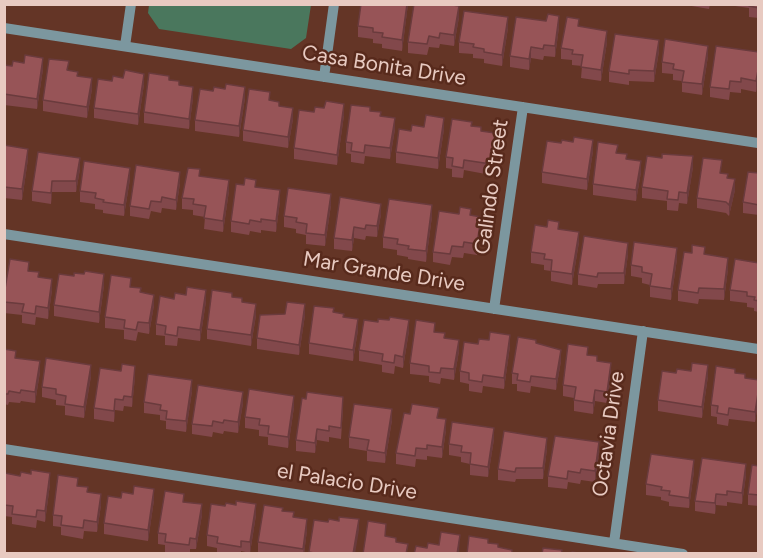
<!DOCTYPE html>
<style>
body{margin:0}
#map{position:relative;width:763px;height:558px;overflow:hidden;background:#643526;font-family:Figtree,sans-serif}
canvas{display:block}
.frame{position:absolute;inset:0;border:6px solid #e8cac1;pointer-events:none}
</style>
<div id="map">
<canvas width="763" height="558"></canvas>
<div class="frame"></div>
</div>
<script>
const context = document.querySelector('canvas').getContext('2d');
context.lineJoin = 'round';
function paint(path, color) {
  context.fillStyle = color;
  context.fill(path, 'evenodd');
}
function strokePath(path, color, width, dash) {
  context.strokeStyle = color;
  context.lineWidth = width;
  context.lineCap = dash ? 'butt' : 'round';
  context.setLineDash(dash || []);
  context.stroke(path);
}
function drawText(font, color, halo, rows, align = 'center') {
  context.font = font + ' Figtree,sans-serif';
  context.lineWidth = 5;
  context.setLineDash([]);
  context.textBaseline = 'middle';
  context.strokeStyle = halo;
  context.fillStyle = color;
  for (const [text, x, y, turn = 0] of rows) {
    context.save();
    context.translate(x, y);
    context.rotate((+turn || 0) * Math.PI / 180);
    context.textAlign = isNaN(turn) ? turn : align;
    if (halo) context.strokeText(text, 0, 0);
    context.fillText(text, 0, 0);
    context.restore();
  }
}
paint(new Path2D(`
 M149 5V4L311 5 306 38 291 49 159 29 148 13Z`), '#4a775d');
strokePath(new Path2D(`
 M4 28 758 143
 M125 46 131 4
 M324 77 334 4
 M4 234 758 349
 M494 309 523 107
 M4 449 683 554
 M614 543 643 331`), '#7c979f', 10);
paint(new Path2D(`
 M408 4 402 51 382 48V44L373 43V39L358 37V26Z
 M686 4H710L709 9 686 5Z
 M728 4H759V18L749 17V8L728 5Z
 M459 17 454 46 440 44 439 48 429 47 427 55 408 53V42Z
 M559 27 555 57 544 56 543 60 531 58 529 70 510 67V56Z
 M579 27 607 42 601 81 581 78 582 66 572 65V60L561 59V48Z
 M508 28 502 66 484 63V59L473 58V54L459 53V42Z
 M659 51 654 82 629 81V85L609 82V71Z
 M759 52V75L756 92 741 89V93L730 92 729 100 710 97V87Z
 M708 56 702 95 682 92V81L673 80V74L662 73V62Z
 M4 65 43 69 37 109 4 105Z
 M69 70 78 76 92 89 87 118 43 111V100Z
 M169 80 179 85 193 98 189 129 144 123V112Z
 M144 84 138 125 94 118V108Z
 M245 98 239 137 195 131V120Z
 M270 100 279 106 293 119 288 148 243 141V130Z
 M370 111 381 116 395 129 390 159 365 156 364 164 351 162V154L346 153V142Z
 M314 112 344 115 337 165 294 159V148Z
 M472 126 481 131 495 144 491 175 464 170 463 178 452 177V169L446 168V157Z
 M424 127 444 129 438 169 396 163V152L411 131Z
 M4 145 28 159 22 200 4 198Z
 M593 151 587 190 542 183V172Z
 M618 153 627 159 641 172 636 201 593 195V184Z
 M693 167 687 204 679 203 678 211 667 210V201L642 198V187Z
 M80 169 76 192H52L51 204 32 201V191Z
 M722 173 728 178 735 190 729 216 726 213 697 208V198Z
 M759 173V215L743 213V202Z
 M200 176 229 191 223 232 204 229 205 217 193 215V210L182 209V198Z
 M130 179 124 216 103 213V210L95 209V204L80 202V191Z
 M180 183 176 210 162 208 161 213 151 211 149 219 130 216V206Z
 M256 187 280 201 276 232 261 230V233L250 231 249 235 231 232V221Z
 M331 205 325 246 306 244V235L296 233V229L284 227V216Z
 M381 214 377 237 366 236 365 240 354 238 352 251 334 249V238Z
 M471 215 481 228 477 255 464 253 463 258 452 257 450 265 433 262V252Z
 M432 216 426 262 408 259V257L397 255V250L383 248V237Z
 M559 229 579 242 572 285 551 281V271L544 270V265L531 263V252Z
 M628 254 624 284H598L597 288 578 285V274Z
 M705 255 728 269 724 300 699 299 698 304 678 301V290Z
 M677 259 671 300 650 297V285L642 283V278L631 276V265Z
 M759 263V312L754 311V308L747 307V303L730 301V290Z
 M29 271 39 277 52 290 48 319 36 317 35 325 22 323V315L4 313V295Z
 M104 285 99 323 54 316V305Z
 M131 287 141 292 154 305 149 334 138 332 136 341 124 339V330L105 328V317Z
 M232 297 242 302 256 315 251 346 207 339V329Z
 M174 299 206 301 200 341 178 338 177 346 165 345V336L156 335V324Z
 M334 312 344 317 358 330 353 361 309 354V343Z
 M285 314 305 315 299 355 257 349V338Z
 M409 331 403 368 395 366 394 374 382 372V365L359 361V350Z
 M435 332 445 339 459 351 454 380 441 378 440 384 429 382V376L410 374V363Z
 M536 343 561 361 556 390 531 386 530 393 517 391V384H512V373Z
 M478 344 510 346 504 389 483 386 482 393 469 391V384L460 382V371Z
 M4 349 16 358 40 372 35 403 21 401 20 403 9 402 8 405 4 404Z
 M588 355 597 361 611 374 607 403 595 401 593 414 574 411V398L563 396V385Z
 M691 371 708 376 702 418 658 411V400L676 373Z
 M735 373 745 378 759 380V397L755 422 729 419 728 426 717 424V417L711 416V405Z
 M91 376 84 418 65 415V406L56 405V400L42 397V387Z
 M135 377 132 407 124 406 123 411 115 410 114 422 94 419V408Z
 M192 391 186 432 166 429V421L160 420V415L144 413V402Z
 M243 403 238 433 224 431 223 434 213 432 212 437 192 434V424Z
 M294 407 288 448 268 445V437L259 436V430L245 428V417Z
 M343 408 341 439 329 437V442L317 440 315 453 296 451V440Z
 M439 418 446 430 442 458 427 456V460L416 459 415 467 396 464V453Z
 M392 420 385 463 367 461V451L349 448V437Z
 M494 439 488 477 470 475V464L461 462V457L449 455V444Z
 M547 449 543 479H516L515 482 498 480V469Z
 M599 453 595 482 581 480 580 484 568 482 567 489 548 487V476Z
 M759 466V506L748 505V494Z
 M694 471 689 508 669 506V502L661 500V497L646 495V484Z
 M746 475 742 504 727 502V506L716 505 715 514 695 511V501Z
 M4 476 50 484 45 522 37 520 36 528 12 524V517L4 516Z
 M78 486 88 492 101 505 97 532 84 531 83 539 61 535V527L53 526V515Z
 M121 498 154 500 148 541 104 534V523Z
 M184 502 202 515 196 549H190V554L165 553V545L158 544V533Z
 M283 511 294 517 307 530 304 554 258 553V542Z
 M256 515 250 553 241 551V554H217V548L207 546V535Z`), '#82484b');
paint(new Path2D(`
 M407 4H408L402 51V40Z
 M459 6V17L454 46V35Z
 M559 16V27L555 57V46Z
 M508 17V28L502 66V55Z
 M607 31V42L601 81V70Z
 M659 40V51L654 82V71Z
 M708 46V56L702 95V84Z
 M531 47V58L529 70V59Z
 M43 58V69L37 109V99Z
 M759 65V75L756 92V81Z
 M144 74V84L138 125V114Z
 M92 78V89L87 118V107Z
 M193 87V98L189 129V119Z
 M245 87V98L239 137V126Z
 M344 104V115L337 165V155Z
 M293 108V119L288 148V137Z
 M395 118V129L390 159V148Z
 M444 118V129L438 169V158Z
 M495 133V144L491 175V164Z
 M593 140V151L587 190V179Z
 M28 149V159L22 200V189Z
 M693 156V167L687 204V193Z
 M80 158V169L76 192V181Z
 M641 161V172L636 201V190Z
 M130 168V179L124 216V205Z
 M180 172V183L176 210V200Z
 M735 179V190L729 216V205Z
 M229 180V191L223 232V221Z
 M52 181V192L51 204V193Z
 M280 190V201L276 232V221Z
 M331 194V205L325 246V235Z
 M381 204V214L377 237V226Z
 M432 205V216L426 262V251Z
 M481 217V228L477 255V244Z
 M354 227V238L352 251V240Z
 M579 232V242L572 285V274Z
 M628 243V254L624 284V273Z
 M677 248V259L671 300V289Z
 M728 258V269L724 300V289Z
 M104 274V285L99 323V312Z
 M52 279V290L48 319V308Z
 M206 290V301L200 341V330Z
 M154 295V305L149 334V323Z
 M256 304V315L251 346V335Z
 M305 304V315L299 355V345Z
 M358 319V330L353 361V350Z
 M409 320V331L403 368V357Z
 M510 335V346L504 389V378Z
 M459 340V351L454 380V369Z
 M561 350V361L556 390V379Z
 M40 361V372L35 403V392Z
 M611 363V374L607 403V392Z
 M91 365V376L84 418V407Z
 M708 365V376L702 418V407Z
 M135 366V377L132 407V397Z
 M192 380V391L186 432V421Z
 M759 387V397L755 422V412Z
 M595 390V401L593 414V403Z
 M243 392V403L238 433V422Z
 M294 396V407L288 448V437Z
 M115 399V410L114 422V411Z
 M392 409V420L385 463V453Z
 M446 419V430L442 458V447Z
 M494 428V439L488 477V467Z
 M317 429V440L315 453V443Z
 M547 438V449L543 479V468Z
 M599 442V453L595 482V471Z
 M694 460V471L689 508V498Z
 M746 464V475L742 504V493Z
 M50 473V484L45 522V511Z
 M154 489V500L148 541V530Z
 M101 494V505L97 532V522Z
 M716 494V505L715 514V503Z
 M202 504V515L196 549V539Z
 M256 504V515L250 553V542Z
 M307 519V530L304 554H303Z
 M359 519V530L355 554H353Z
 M460 535 459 554H457Z`), '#6a3b3d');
const building = new Path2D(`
 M361 4H407L402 40 382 37 383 33 373 32V28L358 26Z
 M414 4H446L459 6 454 35 440 33 439 38 429 36 427 44 408 42Z
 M749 4H759V8L749 6Z
 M464 11 508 17 502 55 484 52V49L473 47 474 44 459 42Z
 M548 14 559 16 555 46 544 45 543 49 531 47 529 59 510 56 516 17 546 21Z
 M567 17 579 19 578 26 607 31 601 70 581 67 583 55 572 54 573 50 561 48Z
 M615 34 659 40 654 71 629 70V74L609 71Z
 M665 39 708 46 702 84 682 82 684 71 673 69 674 64 662 62Z
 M716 46 759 52V65L756 81 741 78V82L730 81 729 89 710 87Z
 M25 55 43 58 37 99 4 94V65L12 66 13 61 24 63Z
 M49 59 69 61 67 70 78 72 77 76 92 78 87 107 43 100Z
 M125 70 144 74 138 114 94 108 98 79 112 81 113 76 123 78Z
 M149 73 169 76V80L179 81V85L193 87 189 119 144 112Z
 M226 84 245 87 239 126 195 120 200 89 213 91 214 87 225 89Z
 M249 89 270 92 269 100 279 102V106L293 108 288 137 243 130Z
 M326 101 344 104 337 155 294 148 299 110 314 112 315 107 324 108Z
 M351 105 370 107V111L381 112 380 116 395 118 390 148 365 145 364 153 351 151 352 143 346 142Z
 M426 115 444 118 438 158 396 152 399 129 411 131 412 125 424 127Z
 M452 119 472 122 471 126 481 127V131L495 133 491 164 464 160 463 168 452 166 453 158 446 157Z
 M574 137 593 140 587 179 542 172 547 141 561 143 562 140 573 142Z
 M598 142 618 145 616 153 627 154 626 159 641 161 636 190 593 184Z
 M4 145 28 149 22 189 4 187Z
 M38 152 80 158 76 181H52L51 193 32 191Z
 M662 154 693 156 687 193 679 192 678 200 667 199 668 191 642 187 647 156 662 158Z
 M703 158 722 160 720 173 728 174 727 178 735 179 729 205 726 202 697 198Z
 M84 161 130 168 124 205 103 202 104 200 95 198 96 193 80 191Z
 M136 165 180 172 176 200 162 197 161 202 151 201 149 209 130 206Z
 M188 168 200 169 199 176 229 180 223 221 204 218 206 206 193 204 194 199 182 198Z
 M748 172 759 173V205L743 202Z
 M245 178 256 180 255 187 280 190 276 221 261 219V222L250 220 249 224 231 221 236 184 244 185Z
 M288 188 331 194 325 235 306 233 307 224 296 222 297 218 284 216Z
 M340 197 381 204 377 226 366 225 365 229 354 227 352 240 334 238Z
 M389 199 432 205 426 251 408 249 409 246 397 244 398 239 383 237Z
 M460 207 471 209 470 215 481 217 477 244 464 242 463 247 452 246 450 254 433 252 439 211 459 214Z
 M548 220 559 222 558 229 579 232 572 274 551 271 552 260 544 259 545 254 531 252 535 225 547 227Z
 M584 236 628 243 624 273H598L597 277 578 274Z
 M634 242 677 248 671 289 650 286 652 274 642 272V267L631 265Z
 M692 245 705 247 704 254 728 258 724 289 699 288 698 293 678 290 684 252 692 253Z
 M10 259 29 262 28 271 39 272 38 277 52 279 48 308 36 306 35 314 22 312 24 304 4 302V295Z
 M735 259 759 263V301L754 300 755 297 747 296V292L730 290Z
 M85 271 104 274 99 312 54 305 59 274 74 276V273L84 274Z
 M111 275 131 278 130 287 141 288 140 292 154 295 149 323 138 322 136 330 124 328 125 320 105 317Z
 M187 287 206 290 200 330 178 327 177 336 165 334 166 326 156 324 160 296 174 299 175 293 186 295Z
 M212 290 232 293V297L242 298V302L256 304 251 335 207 329Z
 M287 302 305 304 299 345 257 338 260 315 285 314Z
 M314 306 334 308 333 312 344 314 343 317 358 319 353 350 309 343Z
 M390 317 409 320 403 357 395 355 394 363 382 361 383 354 359 350 364 320 378 322V319L389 320Z
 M416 320 435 323 434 332 445 333 444 338 459 340 454 369 441 368 440 373 429 372V366L410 363Z
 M490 332 510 335 504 378 483 375 482 382 469 380V373L460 371 464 342 478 344 479 339 489 340Z
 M518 337 536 340V343L561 350 556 379 531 376 530 382 517 380 518 374 512 373Z
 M568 344 588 347 587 355 597 356V361L611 363 607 392 595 390 593 403 574 400 576 387 563 385Z
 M4 349 16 351 15 358 40 361 35 392 21 390 20 393 9 391 8 394H4Z
 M46 358 91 365 84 407 65 404 66 396 56 394V389L42 387Z
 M692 363 708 365 702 407 658 400 662 371 676 373 677 369 691 371Z
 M122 364 135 366 132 397 124 396 123 400 115 399 114 411 94 408 100 368 121 371Z
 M716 366 735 369V373L745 374V378L759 380V387L755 412 729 408 728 415 717 413 718 406 711 405Z
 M148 374 192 380 186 421 166 419 167 411 160 410 161 405 144 402Z
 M198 385 243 392 238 422 224 420 223 423 213 421 212 426 192 424Z
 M249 389 294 396 288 437 268 434 269 426 259 425 260 419 245 417Z
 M307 392 343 397 341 428 329 426V431L317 429 315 443 296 440 302 398 306 399Z
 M354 404 392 409 385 453 367 450 369 440 349 437Z
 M412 404 439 408 437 418 446 419 442 447 427 445V449L416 448 415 456 396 453 404 413 410 414Z
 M452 422 494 428 488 467 470 464 471 453 461 452 462 446 449 444Z
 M504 431 547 438 543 468H516L515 472 498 469Z
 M555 436 599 442 595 471 581 469 580 473 568 471 567 479 548 476Z
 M651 454 694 460 689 498 669 495 670 491 661 490 662 487 646 484Z
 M702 458 746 464 742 493 727 491V495L716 494 715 503 695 501Z
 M752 465 759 466V495L748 494Z
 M31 470 50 473 45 511 37 510 36 517 12 514 13 506 4 505 5 473 20 476 21 472 31 474Z
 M58 475 78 478 77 486 88 487 87 492 101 494 97 522 84 520 83 528 61 525 62 516 53 515Z
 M134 486 154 489 148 530 104 523 108 496 121 498 122 492 133 494Z
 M165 491 184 494 183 502 202 504 196 539 190 538 189 545 165 542 166 534 158 533Z
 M236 501 256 504 250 542 241 541V547L217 543 218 537 207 535 211 504 225 506 226 503 236 505Z
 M264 505 283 508 282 511 294 512 293 517 307 519 303 549 258 542Z
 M339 517 359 519 353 554H319L309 552 314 520 328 522 329 519 339 521Z
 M368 521 386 524 385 536 396 538V542L408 544 406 554H363Z
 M441 532 460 535 457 554H414L416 546 427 548 428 543 439 545Z
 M469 536 488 539V543L498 544V547L512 550V554H467Z
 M543 548 562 550 561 554H542Z
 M572 552 584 554H572Z`);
paint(building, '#975457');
strokePath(building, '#6a3b3d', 1.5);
drawText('21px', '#e8cac1', '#582a1c', [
 ["Casa Bonita Drive",384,66,9],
 ["Galindo Street",492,187,-82],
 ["Mar Grande Drive",384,272,9],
 ["Octavia Drive",609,434,-82],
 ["el Palacio Drive",347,482,9]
]);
</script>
